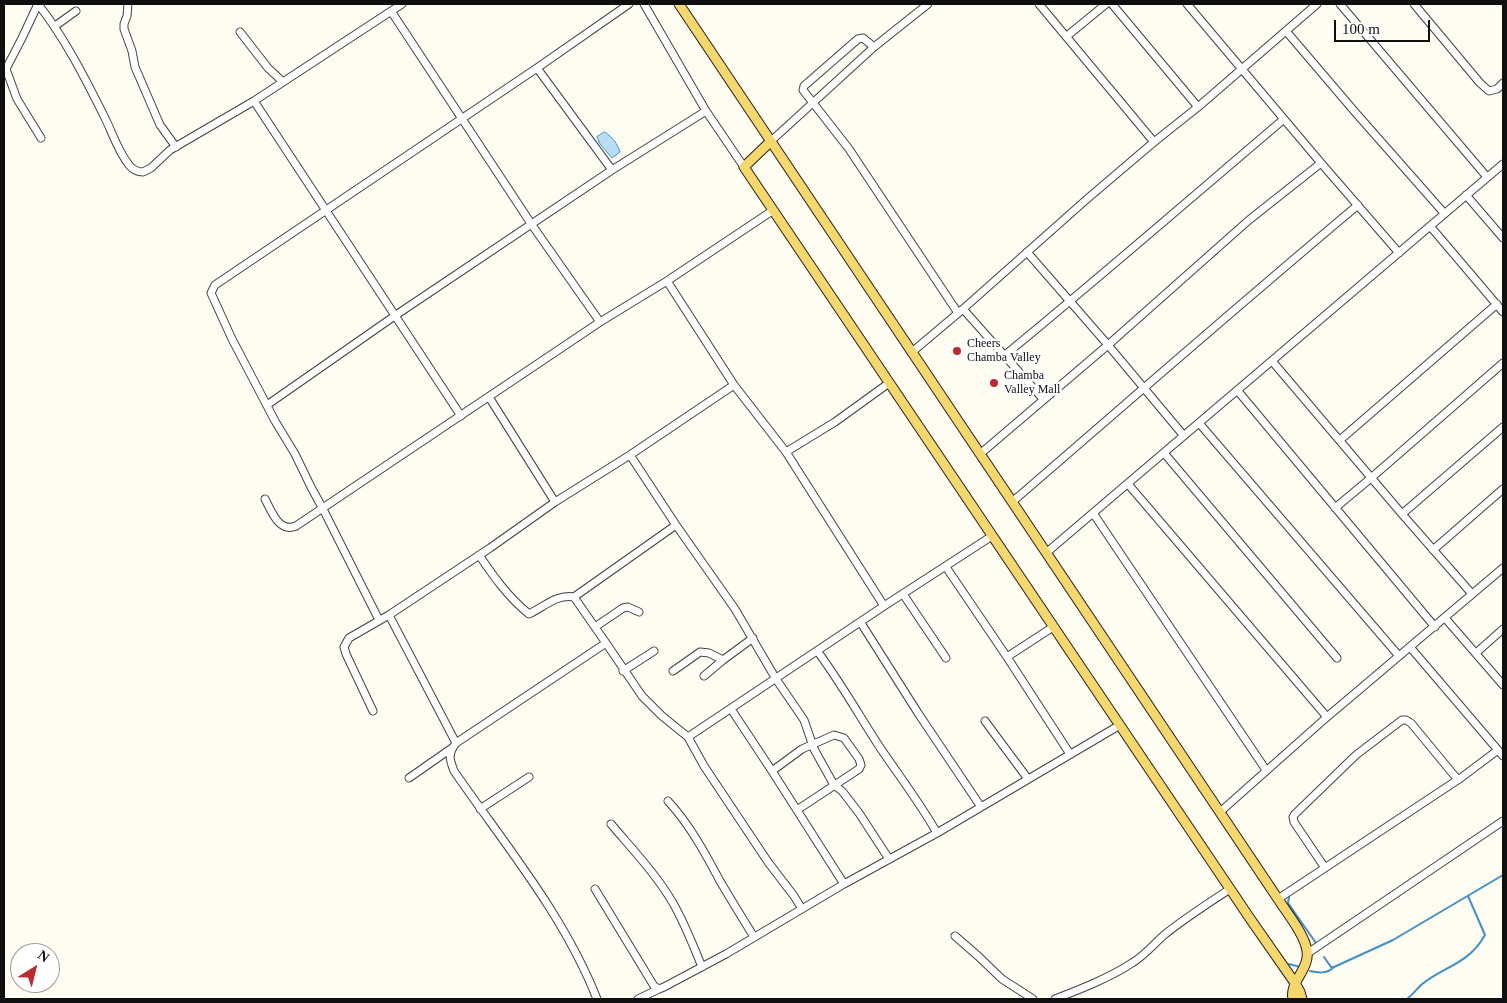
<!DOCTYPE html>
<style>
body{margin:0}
#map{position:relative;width:1507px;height:1003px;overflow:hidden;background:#fffcf2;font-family:"Times New Roman",serif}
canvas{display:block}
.frame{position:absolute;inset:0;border:5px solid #0f0f0f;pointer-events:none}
.north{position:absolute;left:10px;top:943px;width:50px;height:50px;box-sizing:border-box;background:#fff;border:1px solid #9f9f9f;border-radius:50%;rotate:36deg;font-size:14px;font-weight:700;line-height:20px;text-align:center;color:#0f0f0f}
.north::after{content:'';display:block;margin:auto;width:18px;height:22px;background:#bd292d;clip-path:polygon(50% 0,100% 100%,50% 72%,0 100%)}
.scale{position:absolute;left:1334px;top:20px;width:96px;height:22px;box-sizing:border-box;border:2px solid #0f0f0f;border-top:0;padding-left:6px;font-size:15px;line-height:18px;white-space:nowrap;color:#0f0f0f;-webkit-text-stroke:4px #fff;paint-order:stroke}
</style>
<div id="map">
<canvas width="1507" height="1003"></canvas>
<div class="frame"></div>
<div class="north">N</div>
<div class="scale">100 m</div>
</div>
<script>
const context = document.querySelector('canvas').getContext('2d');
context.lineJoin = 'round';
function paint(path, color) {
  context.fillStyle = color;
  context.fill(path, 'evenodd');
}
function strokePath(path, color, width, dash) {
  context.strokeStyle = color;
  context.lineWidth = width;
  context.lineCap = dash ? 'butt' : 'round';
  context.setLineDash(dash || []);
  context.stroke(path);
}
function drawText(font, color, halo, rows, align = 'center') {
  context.font = font + ' "Times New Roman",serif';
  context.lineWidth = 5;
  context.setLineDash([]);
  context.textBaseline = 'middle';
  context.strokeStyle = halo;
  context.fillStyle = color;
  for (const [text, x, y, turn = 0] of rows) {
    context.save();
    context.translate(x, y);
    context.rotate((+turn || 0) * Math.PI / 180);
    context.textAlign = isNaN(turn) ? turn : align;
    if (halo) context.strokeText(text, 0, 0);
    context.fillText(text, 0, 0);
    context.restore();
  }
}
const water = new Path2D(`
 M605 132C613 138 617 143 620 152L612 158 600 144 597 137Z`);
paint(water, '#b8ddf5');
strokePath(water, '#4090cb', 1);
strokePath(new Path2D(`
 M1289 897 1288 903 1316 943
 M1324 957 1331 967H1334
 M1289 964 1300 967
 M1310 971C1319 973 1327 974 1334 967L1393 940 1503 875
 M1407 999C1412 995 1416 990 1421 985 1444 966 1468 965 1485 935L1468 896`), '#4090cb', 2);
const minor = new Path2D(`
 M38 4C64 37 84 76 103 114 112 131 117 150 129 165 133 170 137 172 143 172L151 168 170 150 254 101 402 4
 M38 4 22 38 6 69 17 99 41 138
 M128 4 127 16 124 24V29L132 51 135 67 160 125 176 147
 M644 4 706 111 744 167
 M1039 4 1154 142
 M1112 4 1198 107
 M1187 4 1321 163 1399 253
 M1340 4 1487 177
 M1414 4 1480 83 1489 91 1497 89 1503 83
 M391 11 532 225 600 322
 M55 26 76 11
 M1286 31 1355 112 1444 213
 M240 32 268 68 283 82
 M1067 36 1106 4
 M874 47 863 38 858 39 804 86 803 90 849 149 958 313
 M537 68 612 170
 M254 101 461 416
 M770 142 874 47 928 4
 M1466 195 1503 238
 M1430 226 1503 312
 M1027 252 1108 345 1184 436
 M667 281 734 385 786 452 884 606
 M963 309 1043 399
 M912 352 963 309 1087 199 1154 142 1198 107 1317 4
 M1005 355C1099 278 1191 198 1284 119
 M1272 361 1402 514 1472 594
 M1237 390 1435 627
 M489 397 555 502
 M267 405 396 315 612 170 706 111
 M1199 423 1399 656
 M1340 440 1497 304
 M786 452 835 422 889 383
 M1164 453 1337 658
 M980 454 1108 345 1249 220 1321 163
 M630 455 676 525 735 609 776 679 804 720 814 749 834 785 842 791 859 813 889 859
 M1128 484 1327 717
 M265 499C272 512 279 533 296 526L600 322 667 281 772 211
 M1012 502C1127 403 1241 303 1358 205
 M1335 508 1371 478 1503 363
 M1093 513 1266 770
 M1402 514 1503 427
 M1433 550 1503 489
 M1046 553 1503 164
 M479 555C494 577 508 597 529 614 544 607 556 594 574 597L676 525
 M946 567 1007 657 1070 754
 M903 594 946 658
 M574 597 606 643 456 743C448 754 449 758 454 771 505 845 564 915 597 999
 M389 615 456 743
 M1445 618 1503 685
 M379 620 323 509 311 487 295 454 275 421 232 339 211 293 215 285 537 68 629 4
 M861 623 918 713 981 807
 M595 627 623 608 628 607 639 612
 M606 643 642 696 662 716 688 737 704 766 768 862 794 896 802 909
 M1410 647 1503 756
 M818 652C841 683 860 717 881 749 900 777 920 803 937 833
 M1476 653 1503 629
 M1007 657 1053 627
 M623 671 654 651
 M673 671 700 652 709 653 723 660
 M704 676 723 660 753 638
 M731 709 772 771 844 884
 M373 711 346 654 344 647 349 638 389 615 490 548 555 502 630 455 734 385
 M985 721 1028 779
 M688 737 884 606 992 536
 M772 771 802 749 834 735 844 738 859 759 861 765 859 769 797 810
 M409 778 452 748
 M668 801C690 825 705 853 720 881 731 900 743 919 754 937
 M480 809 529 777
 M1220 812 1327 717 1503 568
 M611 824C633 850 656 874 673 903 685 924 693 945 702 967
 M1325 868 1294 822 1293 817 1295 814 1356 755 1402 720H1406L1411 723 1458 780 1498 750
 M595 889 654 986 659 989 664 987 726 954 844 884 937 833 1120 725
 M1278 899 1462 777
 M955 936 978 956 1002 979 1033 999
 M1308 953 1503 821
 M638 999 659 989
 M1055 999C1081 989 1109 978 1132 963 1144 956 1153 945 1164 935 1185 918 1207 904 1230 889`);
const major = new Path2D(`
 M679 4 1278 899C1287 913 1305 935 1307 951 1310 969 1289 982 1293 999
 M770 142 744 167 1251 920 1295 983 1300 992 1302 999`);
strokePath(minor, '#424242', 9);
strokePath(major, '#202020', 11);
strokePath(minor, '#fff', 7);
strokePath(major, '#f5d76b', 9);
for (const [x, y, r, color] of [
 [957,351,5,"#bd292d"],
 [994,383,5,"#bd292d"]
]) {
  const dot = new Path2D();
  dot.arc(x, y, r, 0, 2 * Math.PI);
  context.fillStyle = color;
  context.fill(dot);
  strokePath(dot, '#fff', 2);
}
drawText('12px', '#0f0f0f', '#fff', [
 ["Cheers",967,344],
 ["Chamba Valley",967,358],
 ["Chamba",1004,376],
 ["Valley Mall",1004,390]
], 'left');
</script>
